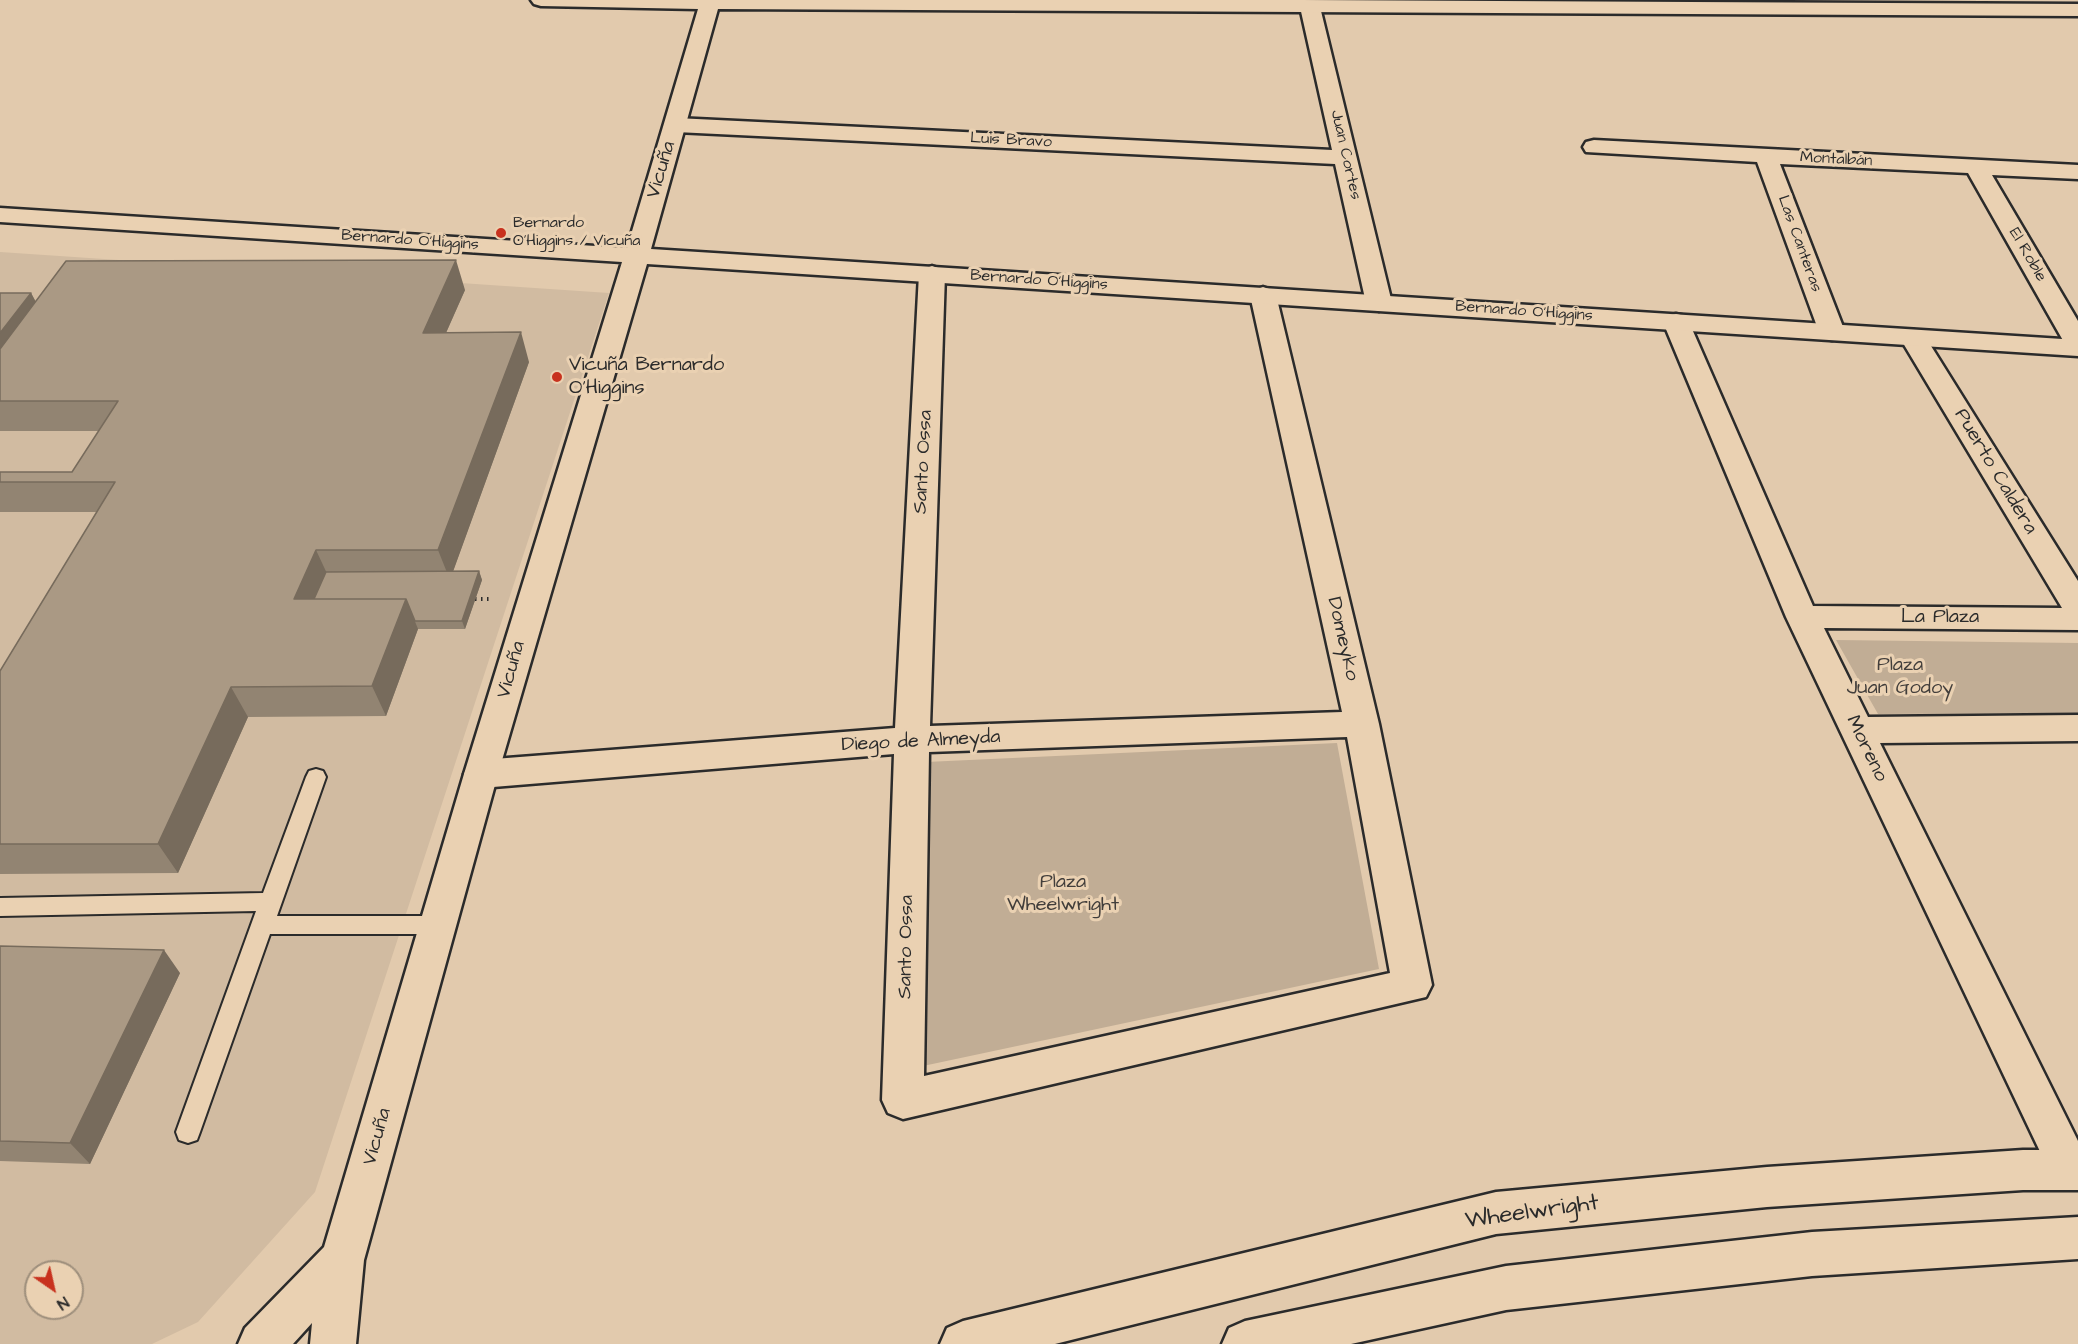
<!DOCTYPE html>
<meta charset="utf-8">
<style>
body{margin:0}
#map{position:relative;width:2078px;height:1344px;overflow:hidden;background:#e2caad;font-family:"Architects Daughter",sans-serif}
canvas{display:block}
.north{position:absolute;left:24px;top:1260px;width:60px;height:60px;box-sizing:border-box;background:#ead1b2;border:2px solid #9e8f7c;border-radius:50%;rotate:146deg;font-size:16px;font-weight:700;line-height:24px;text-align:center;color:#2b2b2b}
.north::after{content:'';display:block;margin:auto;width:21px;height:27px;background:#c8321e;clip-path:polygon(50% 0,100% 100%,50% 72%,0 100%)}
</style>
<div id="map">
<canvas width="2078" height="1344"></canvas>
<div class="north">N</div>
</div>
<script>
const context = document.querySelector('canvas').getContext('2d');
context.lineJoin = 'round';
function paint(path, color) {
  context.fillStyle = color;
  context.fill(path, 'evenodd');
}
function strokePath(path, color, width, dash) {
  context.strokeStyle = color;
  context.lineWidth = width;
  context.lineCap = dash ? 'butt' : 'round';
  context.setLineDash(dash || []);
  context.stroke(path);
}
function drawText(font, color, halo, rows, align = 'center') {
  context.font = font + ' "Architects Daughter",sans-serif';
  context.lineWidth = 6;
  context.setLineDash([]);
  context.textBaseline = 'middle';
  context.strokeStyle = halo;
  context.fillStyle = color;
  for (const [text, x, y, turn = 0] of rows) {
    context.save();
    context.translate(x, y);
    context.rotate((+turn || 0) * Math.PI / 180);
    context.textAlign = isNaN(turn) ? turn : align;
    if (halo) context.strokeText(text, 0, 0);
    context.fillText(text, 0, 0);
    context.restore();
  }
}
paint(new Path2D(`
 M0 252 609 293 315 1192 198 1322 152 1344H0ZM36 1272H72V1308H36Z`), '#d1bba1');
paint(new Path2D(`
 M1836 640 2078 643V713L1878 714Z
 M1337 743 1379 969 923 1066 926 762Z`), '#c1ad95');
const service = new Path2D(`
 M316 769 323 771 326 777 277 916H439L447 918 450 925 447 932 439 934H270L200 1132 197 1140 188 1143 179 1140 176 1132 256 911 0 916V898L263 893 306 777 309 771Z`);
const minor = new Path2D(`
 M1310 1 1317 3 1320 7 1392 303 1388 308 1379 311 1370 308 1366 303 1335 164 676 132 668 130 665 125 668 120 676 118 1332 150 1300 7 1303 3Z
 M1594 140 2078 165V179L1992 175 2078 321V352L2069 350 2065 344 1968 173 1780 164 1845 332 1841 338 1832 340 1823 338 1819 332 1757 162 1586 152 1583 147 1586 142Z
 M932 266 941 269 945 274 930 726 1342 712 1250 295 1254 290 1263 287 1272 290 1276 295 1379 724 1432 985 1426 997 903 1119 888 1113 882 1100 894 754 481 788 469 784 464 774 469 764 481 760 895 728 919 274 923 269ZM1347 737 1390 973 924 1076 929 752Z
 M1676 314 1685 316 1689 322 1813 606 2062 608 1900 338 1904 332 1913 330 1922 332 1926 338 2078 581V630L1824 628 1868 717 2078 715V741L1880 743 2078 1141V1186L2070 1189 2055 1183 1786 617 1663 322 1667 316Z`);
const tertiary = new Path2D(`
 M531 0H1304L2078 4V16L718 9 651 249 2078 340V356L647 264 498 774 364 1260 356 1344H310L312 1323 293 1344H238L245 1328 324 1247 464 774 622 262 0 222V208L627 248 698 9 541 6 534 4Z`);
const primary = new Path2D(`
 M2023 1150H2078V1190H2023L1767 1207 1496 1234 1055 1344H940L947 1328 963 1321 1496 1192 1767 1167Z
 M2078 1217V1259L1812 1276 1506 1310 1351 1344H1222L1229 1328 1245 1321 1506 1266 1812 1232Z`);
strokePath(service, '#2b2b2b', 4);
strokePath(minor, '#2b2b2b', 5);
strokePath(tertiary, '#2b2b2b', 5);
strokePath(primary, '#2b2b2b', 5);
strokePath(new Path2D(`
 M475 599H490`), '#2b2b2b', 4, [1.5, 4.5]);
paint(service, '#ead1b2');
paint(minor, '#ead1b2');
paint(tertiary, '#ead1b2');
paint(primary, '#ead1b2');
paint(new Path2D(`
 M465 290 446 333 529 362 453 571H479L482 580 465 629H418L386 716 248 717 178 873 0 874V671L97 512H0V472H72L99 431H0V293H31L36 302Z
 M0 946 180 973 90 1164 0 1161Z`), '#928472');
paint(new Path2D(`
 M456 260 465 290 433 362 423 333Z
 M31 293 51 331 0 401V333Z
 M521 332 529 362 450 580 438 550Z
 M316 550 330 580 304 621 294 599Z
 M479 571 482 580 465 629 462 621Z
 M406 599 418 629 386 716 372 686Z
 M231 687 248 717 178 873 158 844Z
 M164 950 180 973 90 1164 70 1143Z`), '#776b5c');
const building = new Path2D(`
 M456 260 423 333 521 332 438 550H316L294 599H406L372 686 231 687 158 844H0V671L115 482H0V472H72L118 401H0V349L66 261Z
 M0 293H31L0 333Z
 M479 571 462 621H415L406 599H314L326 572Z
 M0 946 164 950 70 1143 0 1141Z`);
paint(building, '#aa9984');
strokePath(building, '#776b5c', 1.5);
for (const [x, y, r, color] of [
 [501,233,6,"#c8321e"],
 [557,377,6,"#c8321e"]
]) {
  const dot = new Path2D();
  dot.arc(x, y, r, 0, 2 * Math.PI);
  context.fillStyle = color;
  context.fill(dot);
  strokePath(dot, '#ead1b2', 2);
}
drawText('16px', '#2b2b2b', '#ead1b2', [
 ["Luis Bravo",1011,141,3],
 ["Juan Cortes",1345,155,77],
 ["Montalbán",1836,160,3],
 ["Bernardo O'Higgins",410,241,4],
 ["Las Canteras",1799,244,70],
 ["El Roble",2027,255,60],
 ["Bernardo O'Higgins",1039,281,4],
 ["Bernardo O'Higgins",1524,312,4]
]);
drawText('16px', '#2b2b2b', '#ead1b2', [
 ["Bernardo",513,224],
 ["O'Higgins / Vicuña",513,242]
], 'left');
drawText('20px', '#2b2b2b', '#ead1b2', [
 ["Vicuña",662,170,-73],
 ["Santo Ossa",924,462,-87],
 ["Puerto Caldera",1995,472,59],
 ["La Plaza",1940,618],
 ["Domeyko",1342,639,77],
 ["Vicuña",512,670,-74],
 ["Diego de Almeyda",921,742,-3],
 ["Moreno",1866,749,64],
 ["Santo Ossa",907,947,-89],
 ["Vicuña",378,1137,-74]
]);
drawText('20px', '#2b2b2b', '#ead1b2', [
 ["Vicuña Bernardo",569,366],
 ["O'Higgins",569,389]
], 'left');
drawText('20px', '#423e3b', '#ead1b2', [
 ["Plaza",1900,666],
 ["Juan Godoy",1900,689],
 ["Plaza",1063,883],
 ["Wheelwright",1063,906]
]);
drawText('24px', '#2b2b2b', '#ead1b2', [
 ["Wheelwright",1532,1213,-8]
]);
</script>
